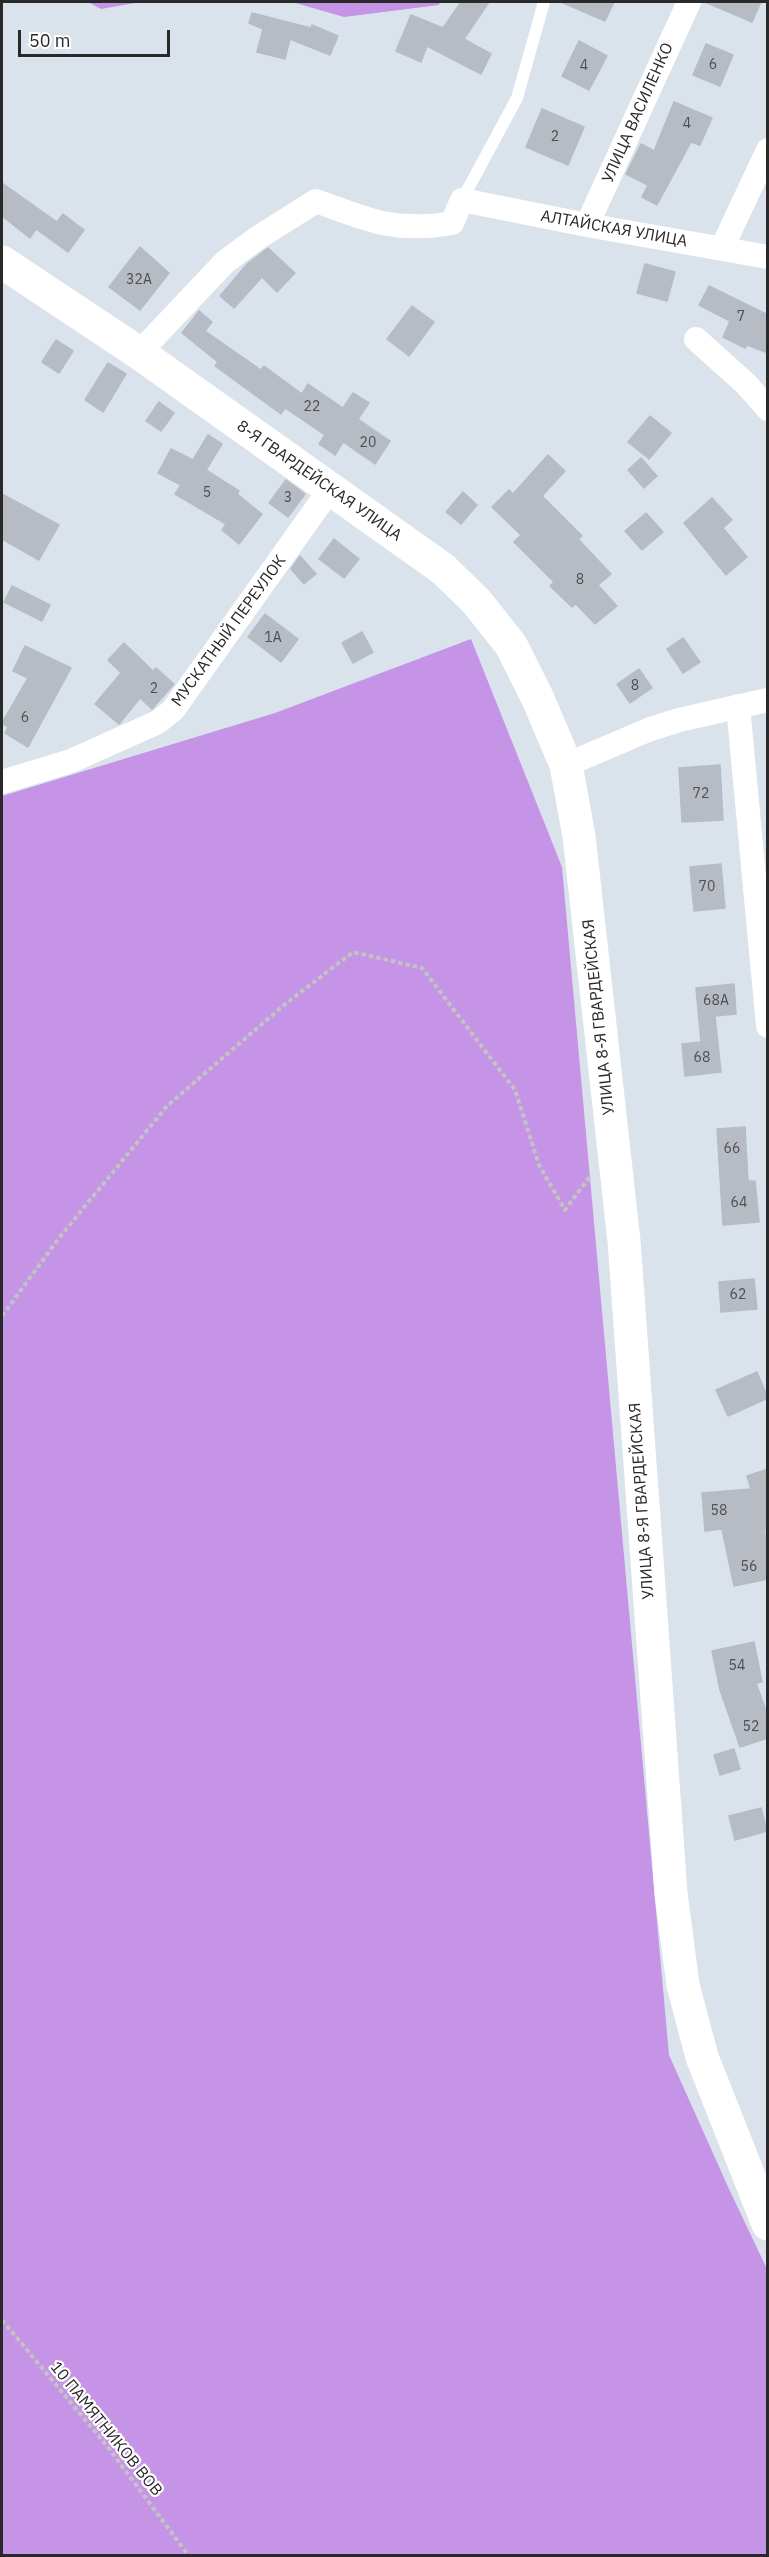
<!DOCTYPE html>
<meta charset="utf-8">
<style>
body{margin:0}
#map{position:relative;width:769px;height:2557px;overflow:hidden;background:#dae3ec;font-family:"IBM Plex Sans",sans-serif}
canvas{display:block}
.frame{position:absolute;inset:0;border:3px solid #292929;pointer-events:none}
.scale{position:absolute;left:18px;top:30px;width:152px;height:27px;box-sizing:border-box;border:3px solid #292929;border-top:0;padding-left:8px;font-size:18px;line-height:21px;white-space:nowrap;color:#292929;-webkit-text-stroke:4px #fff;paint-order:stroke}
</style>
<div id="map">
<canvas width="769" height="2557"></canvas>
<div class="frame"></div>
<div class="scale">50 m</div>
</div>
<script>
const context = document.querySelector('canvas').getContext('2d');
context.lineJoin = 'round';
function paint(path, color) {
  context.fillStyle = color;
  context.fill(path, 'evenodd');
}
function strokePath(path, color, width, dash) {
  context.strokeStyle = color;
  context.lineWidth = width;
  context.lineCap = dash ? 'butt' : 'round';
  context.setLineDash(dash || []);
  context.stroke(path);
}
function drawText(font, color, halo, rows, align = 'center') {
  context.font = font + ' "IBM Plex Sans",sans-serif';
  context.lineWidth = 4.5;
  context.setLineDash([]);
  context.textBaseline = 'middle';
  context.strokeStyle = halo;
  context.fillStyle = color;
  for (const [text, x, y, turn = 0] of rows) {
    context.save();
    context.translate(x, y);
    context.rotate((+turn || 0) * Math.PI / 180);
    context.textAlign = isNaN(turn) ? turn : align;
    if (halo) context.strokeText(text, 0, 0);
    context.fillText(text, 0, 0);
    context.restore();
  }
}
paint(new Path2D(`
 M88 2H141L101 9Z
 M292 2H440L439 5 344 17Z
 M471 639 562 867 669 2055 729 2189 767 2269V2555H2V796L275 713Z`), '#c594e6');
const building = new Path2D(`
 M461 2H489L464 39 491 54 481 74 427 46 421 62 396 51 411 15 443 28Z
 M561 2H614L605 21Z
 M705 2H761L752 22Z
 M252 13 311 28 312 25 338 36 330 55 290 39 285 59 257 52 263 29 249 23Z
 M579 41 607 56 589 90 562 76Z
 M706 44 733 55 720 86 693 75Z
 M674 102 712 118 700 145 691 142 657 205 642 197 648 185 626 174 641 144 654 151Z
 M542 109 584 127 568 165 526 147Z
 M2 183 57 222 63 214 84 230 68 252 36 229 30 238 2 216Z
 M140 247 169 273 140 310 109 287Z
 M268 248 295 273 277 292 262 277 234 308 220 296 247 264Z
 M645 264 675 272 667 301 637 293Z
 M709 286 768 315V353L747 345 745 348 723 337 730 321 699 305Z
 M412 306 434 322 409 356 387 339Z
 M199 311 212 322 205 331 261 370 264 366 302 394 308 384 343 408 353 393 369 403 358 419 390 441 375 464 343 442 335 455 319 444 325 435 285 408 281 414 215 366 218 362 182 333Z
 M56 340 73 351 59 373 42 362Z
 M108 363 126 374 103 412 85 400Z
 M159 402 174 413 161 431 146 421Z
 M650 416 671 433 649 459 628 442Z
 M208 435 222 444 206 470 239 491 237 494 262 514 239 544 222 530 226 524 175 494 181 485 158 473 171 449 193 460Z
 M548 455 565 471 542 496 582 536 578 539 611 574 598 585 617 606 595 624 576 604 572 607 550 586 554 582 514 542 521 535 492 507 509 490 513 494Z
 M641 458 657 476 644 488 628 470Z
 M286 480 305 494 288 517 269 503Z
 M463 492 477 505 461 524 446 512Z
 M2 494 59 525 39 560 2 539Z
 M712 498 732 520 723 528 747 557 726 575 684 523Z
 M646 513 663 532 642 550 625 531Z
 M334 539 359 559 344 578 319 559Z
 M300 556 316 574 304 584 291 569Z
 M12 586 50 605 42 621 4 602Z
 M265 614 298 639 281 662 248 637Z
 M362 632 373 652 353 663 342 643Z
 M683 638 700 662 683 673 667 649Z
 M124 643 153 671 156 668 174 684 152 709 140 698 119 724 95 704 121 673 108 660Z
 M25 646 71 668 28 747 5 733 8 727 2 723 28 678 13 671Z
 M639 669 652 688 630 703 617 684Z
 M720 765 723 820 682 822 679 768Z
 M721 864 725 908 694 911 690 867Z
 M734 984 736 1014 715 1016 721 1072 685 1076 682 1044 701 1042 696 988Z
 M745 1127 748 1181H755L759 1222 723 1225 717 1129Z
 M754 1279 757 1309 721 1312 719 1282Z
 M757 1372 768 1398 728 1416 716 1390Z
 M768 1469V1531H764L768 1546V1579L734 1586 722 1529 705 1531 702 1493 751 1489 747 1476Z
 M754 1642 762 1682 756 1683 768 1716V1738L740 1747 720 1690 712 1651Z
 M734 1749 740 1769 720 1775 714 1755Z
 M761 1808 767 1831 735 1840 729 1816Z`);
paint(building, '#b7bcc4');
strokePath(building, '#b4bcc8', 1.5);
strokePath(new Path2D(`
 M2 1316 59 1238 167 1106 284 1005 353 952 422 968 515 1090 539 1165 565 1210 591 1175
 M2 2320 107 2446 189 2556`), '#c3c3c3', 4, [4.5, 3]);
strokePath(new Path2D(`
 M462 200 517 98 544 2`), '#fff', 12);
strokePath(new Path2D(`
 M587 225 689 2
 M722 248 768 150
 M696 339 746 384 768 409
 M139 353 225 262 256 239 316 201C369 220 394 233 452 223L462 200 587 225 768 257
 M738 706 768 1026
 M566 765 648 730 679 720 768 700
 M2 782 71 761 158 722 173 710 331 488`), '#fff', 24);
strokePath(new Path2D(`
 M2 262 139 353 443 569 476 601 511 645 538 699 566 765 579 836 624 1241 671 1893 683 1985 702 2057 768 2224`), '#fff', 33);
drawText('14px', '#4c4e50', null, [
 ["6",713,65],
 ["4",584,66],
 ["4",687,124],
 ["2",555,137],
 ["32А",139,280],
 ["7",741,317],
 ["22",312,407],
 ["20",368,443],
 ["5",207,493],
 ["3",288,498],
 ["8",580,580],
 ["1А",273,638],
 ["8",635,686],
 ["2",154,689],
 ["6",25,718],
 ["72",701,794],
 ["70",707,887],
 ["68А",716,1001],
 ["68",702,1058],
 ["66",732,1149],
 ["64",739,1203],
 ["62",738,1295],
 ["58",719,1511],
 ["56",749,1567],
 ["54",737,1666],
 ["52",751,1727]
]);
drawText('16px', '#292929', '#fff', [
 ["УЛИЦА ВАСИЛЕНКО",638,113,-66],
 ["АЛТАЙСКАЯ УЛИЦА",614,229,10],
 ["8-Я ГВАРДЕЙСКАЯ УЛИЦА",319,481,35],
 ["МУСКАТНЫЙ ПЕРЕУЛОК",229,631,-54],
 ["УЛИЦА 8-Я ГВАРДЕЙСКАЯ",599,1017,-96],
 ["УЛИЦА 8-Я ГВАРДЕЙСКАЯ",642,1501,-94],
 ["10 ПАМЯТНИКОВ ВОВ",106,2429,51]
]);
</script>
